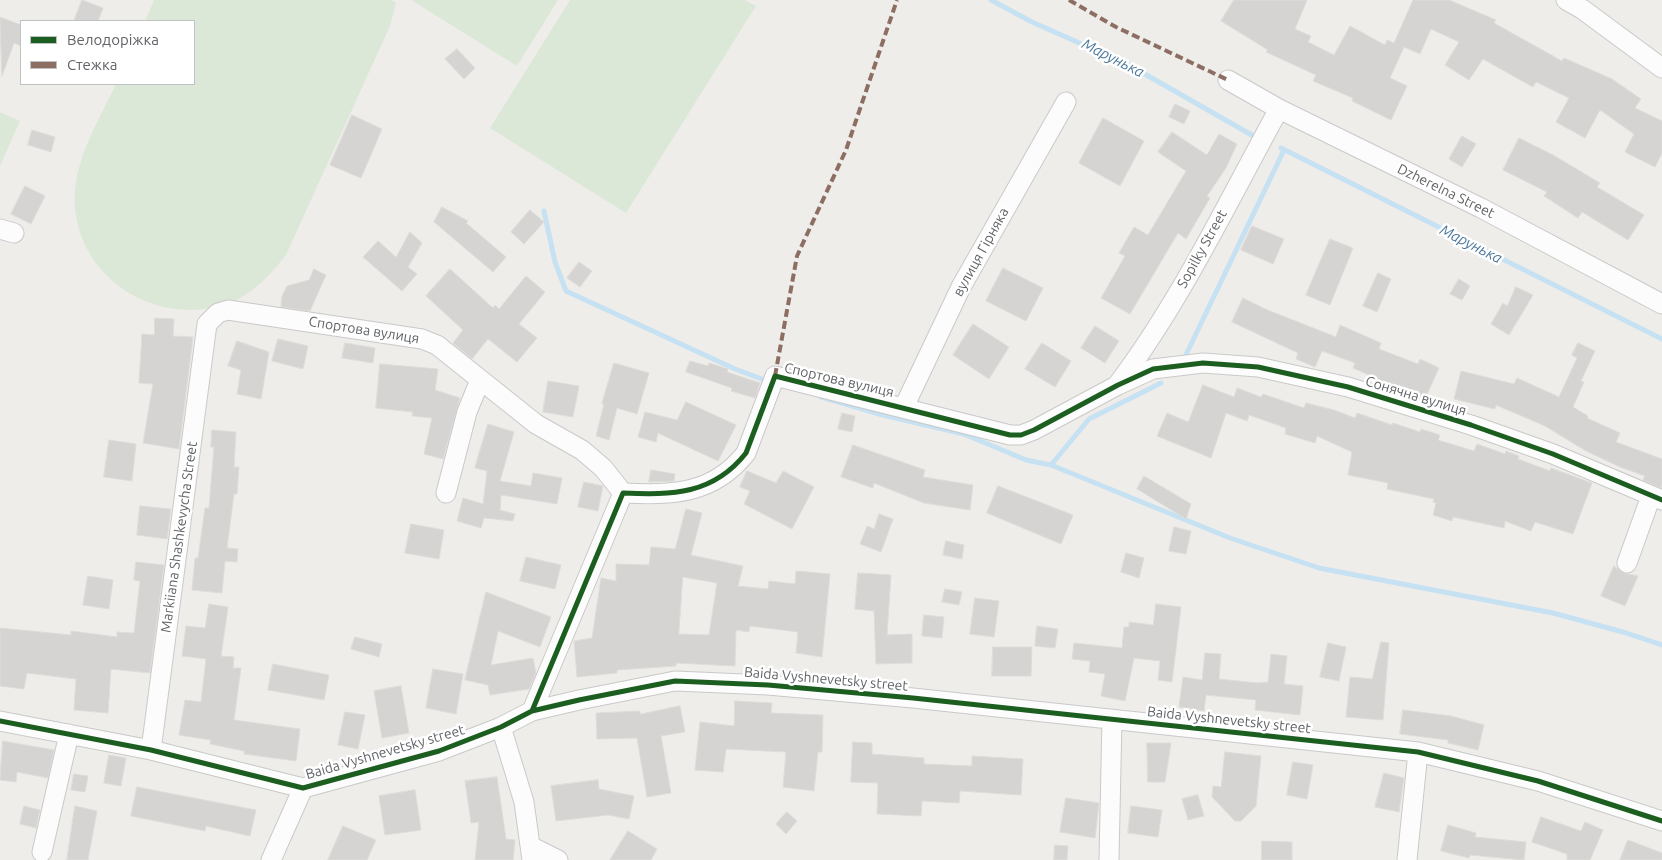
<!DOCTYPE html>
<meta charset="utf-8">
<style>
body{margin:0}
#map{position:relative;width:1662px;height:860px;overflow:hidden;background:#efedea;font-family:Ubuntu,sans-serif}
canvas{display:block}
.legend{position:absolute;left:20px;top:20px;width:175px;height:65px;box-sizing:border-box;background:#fff;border:1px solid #bfc1c2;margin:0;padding:6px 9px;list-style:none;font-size:15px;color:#606367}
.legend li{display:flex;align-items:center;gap:10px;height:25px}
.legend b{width:25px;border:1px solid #bfc1c2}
</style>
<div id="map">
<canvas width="1662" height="860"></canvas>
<ul class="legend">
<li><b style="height:6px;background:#1b5e20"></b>Велодоріжка</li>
<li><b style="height:6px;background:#8d6e63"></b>Стежка</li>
</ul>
</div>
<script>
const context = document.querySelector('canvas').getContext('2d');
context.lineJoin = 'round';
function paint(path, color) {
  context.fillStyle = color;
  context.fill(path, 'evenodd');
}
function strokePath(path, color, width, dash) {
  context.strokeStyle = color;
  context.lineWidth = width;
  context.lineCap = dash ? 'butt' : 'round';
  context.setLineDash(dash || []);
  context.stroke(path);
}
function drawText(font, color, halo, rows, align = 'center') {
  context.font = font + ' Ubuntu,sans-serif';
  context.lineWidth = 5;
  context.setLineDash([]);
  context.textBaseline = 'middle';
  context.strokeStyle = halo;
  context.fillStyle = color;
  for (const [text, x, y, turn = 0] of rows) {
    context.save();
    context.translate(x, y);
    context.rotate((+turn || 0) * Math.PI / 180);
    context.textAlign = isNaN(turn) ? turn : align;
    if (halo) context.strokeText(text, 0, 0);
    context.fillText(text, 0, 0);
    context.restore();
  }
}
paint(new Path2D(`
 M154 0H391L396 3 390 26 286 255C271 274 255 292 232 302 163 329 82 284 75 208 71 164 98 122 116 84H194V21H145Z
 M411 0H558L517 66Z
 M570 0H745L756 6 626 213 490 128Z
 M0 112 20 121 0 166Z`), '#dbe8d8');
strokePath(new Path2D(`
 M991 0 1032 22 1129 65 1257 138
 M1281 148 1662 339
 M544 211 555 262 566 291 735 369 770 382
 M1183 361 1284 150
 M821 397 883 415 964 434 1026 460 1051 465 1230 538 1319 568 1553 613 1623 632 1662 645
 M1051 465 1089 419 1161 383`), '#c5e1f2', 5);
const building = new Path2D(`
 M82 0 103 8 98 21H74Z
 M1234 0H1307L1295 29 1311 36 1308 42 1334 55 1350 26 1385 45 1387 40 1394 43 1413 0H1449L1496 20 1494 23 1562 61 1564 58 1612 79 1641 99 1635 108 1662 121V153L1655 167 1625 152 1634 134 1600 110 1585 138 1556 122 1569 98 1536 82 1533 87 1483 59 1469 80 1445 65 1459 42 1431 29 1420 54 1404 47 1390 78 1407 86 1391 120 1352 101 1353 98 1313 81 1316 75 1266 52 1268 50 1221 21Z
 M0 17 21 25V46L14 43 2 76Z
 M457 49 475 68 464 79 445 59Z
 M1175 104 1190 111 1184 124 1169 117Z
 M352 115 382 129 361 178 330 165Z
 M1103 118 1144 141 1120 186 1079 163Z
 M32 130 55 137 51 152 28 145Z
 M1172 132 1207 155 1219 134 1237 144 1226 168 1207 196 1210 198 1186 239 1178 233 1130 314 1101 298 1125 256 1119 253 1134 227 1148 235 1186 171 1158 152Z
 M1462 136 1476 144 1462 167 1449 159Z
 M1519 138 1553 155 1600 183 1597 187 1644 215 1628 240 1582 212 1578 218 1544 196 1547 192 1503 170Z
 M25 186 45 196 31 224 11 214Z
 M442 207 468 221 466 223 506 257 493 272 434 222Z
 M530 210 544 222 524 244 511 232Z
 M1252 226 1284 239 1273 264 1241 250Z
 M410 232 422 243 408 267 417 274 402 291 363 257 378 241 396 257Z
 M1330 239 1353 248 1330 305 1306 295Z
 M579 262 592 271 580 287 567 278Z
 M1003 268 1043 288 1026 321 986 301Z
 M314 269 326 275 310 311 281 307 282 296 287 286 309 280Z
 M450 269 493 308 495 305 499 309 526 276 545 292 519 324 537 338 517 362 488 339 472 359 453 343 463 330 426 296Z
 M1378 273 1391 279 1377 312 1363 306Z
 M1459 279 1470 286 1462 300 1450 294Z
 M1516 287 1533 295 1509 335 1491 324 1503 303 1507 306Z
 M1243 298 1265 309 1336 337 1340 325 1381 343 1379 349 1418 364 1420 359 1439 368 1425 399 1377 381 1378 379 1353 368 1355 363 1322 351 1315 367 1296 359 1298 353 1232 322Z
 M155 318 174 319 173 336 193 337 179 449 143 443 153 384 139 383 142 334 154 335Z
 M973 324 1009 347 989 379 953 355Z
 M1095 326 1119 341 1105 363 1081 348Z
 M278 339 308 346 303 369 272 361Z
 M237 341 269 352 261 399 237 394 241 370 228 366Z
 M345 343 375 348 373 363 342 358Z
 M1042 343 1071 361 1055 387 1025 369Z
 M1578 343 1595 351 1581 381 1584 382 1573 407 1588 416 1587 418 1620 433 1616 442 1662 459V488L1643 480 1645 476 1620 467 1586 451 1545 426 1496 405 1495 409 1454 399 1461 371 1514 384 1517 378 1559 397 1577 358 1572 355Z
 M690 361 708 366 709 363 728 369 727 372 760 383 755 398 731 391 732 388 686 372Z
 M614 363 649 373 637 414 617 408 609 440 596 436 604 404H602Z
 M380 364 438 369 435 390 460 398 443 459 424 454 432 418 412 416 413 412 376 408Z
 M548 381 579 386 573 417 543 412Z
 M1203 385 1234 397 1237 388 1261 397 1263 394 1304 408 1306 403 1334 410 1355 418 1357 413 1392 425 1393 423 1420 432 1421 429 1440 435 1438 440 1474 451 1477 444 1505 454 1506 451 1519 456 1518 459 1550 471 1551 468 1592 483 1573 534 1535 522 1531 531 1505 521 1504 528 1453 517 1452 521 1433 515 1436 503 1433 502 1434 499 1387 489 1388 483 1348 475 1352 452 1317 436 1315 443 1285 434 1286 428 1249 415 1247 421 1226 413 1211 458 1157 436 1167 413 1188 422Z
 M686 402 736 425 718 461 658 433 656 442 638 437 645 412 677 420Z
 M842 413 855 416 852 432 838 429Z
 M488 424 514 432 500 481 531 486 533 473 562 478 557 504 501 495 500 510 515 514 513 521 484 518 481 528 457 521 463 498 483 504 487 471 475 468Z
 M212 430 236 432 234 467H239L237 494H234L227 548 238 549 237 562 225 561 222 593 192 590 195 558H198L205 508H209L214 447H211Z
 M109 440 136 444 132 481 104 477Z
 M853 445 925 470 923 477 973 485 970 510 924 503 874 483 873 488 841 477Z
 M651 470 675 474 674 481 649 482Z
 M747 471 776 483 783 471 814 487 792 529 744 504 750 491 740 487Z
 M1144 476 1191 504 1186 519 1137 489Z
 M584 482 603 486 598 511 578 507Z
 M998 486 1073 515 1061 544 987 513Z
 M140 506 171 509 167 539 137 535Z
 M686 509 702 513 691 555 743 566 738 586 768 589 769 581 795 584 796 571 830 574 822 657 796 653 798 632 750 626 749 632 736 630 735 666 676 663V666L617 670V673L577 677 574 641 592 638 601 578 616 581V564L649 565 651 547 675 549ZM683 577 717 583 709 635 679 634Z
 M879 514 893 519 881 552 860 544 867 526 874 529Z
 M411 524 444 530 439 559 405 553Z
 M1174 527 1191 531 1186 554 1169 551Z
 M946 541 964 545 962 559 943 555Z
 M1126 553 1144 558 1139 578 1121 572Z
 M526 557 561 565 555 589 520 581Z
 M136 562 164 565 150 673 111 669 108 713 74 710 76 679 27 673 24 689 0 686V628L71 635V631L117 637V632L134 633 140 581 134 580Z
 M1614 566 1623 573 1638 576 1625 606 1601 596Z
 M858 573 891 575 887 635 912 634V663L876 664 874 611 855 609Z
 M88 576 113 580 109 609 83 605Z
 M945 589 962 592 959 605 942 602Z
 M486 592 551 617 540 647 498 631 491 665 533 658 536 673 529 689 490 695 488 685 465 680Z
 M975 598 999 601 994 637 970 634Z
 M209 604 228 607 221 656 234 657 233 668H241L234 720 300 729 296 761 244 754V751L210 744 211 740 179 735 185 700 201 702 206 659 182 656 186 626 205 628Z
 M1156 604 1181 607 1172 682 1158 680 1160 661 1134 658 1125 701 1101 696 1105 674 1089 672 1090 661 1072 659 1074 643 1122 648 1124 627H1129V622L1153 625Z
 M924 615 944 617 942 638 922 636Z
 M1037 626 1058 629 1055 648 1035 646Z
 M355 637 382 644 379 657 351 649Z
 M1381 642 1389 643 1383 720 1346 717 1350 677 1372 679Z
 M1328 643 1346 647 1339 681 1320 677Z
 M993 647H1032L1031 676H992Z
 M1205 653 1221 654 1219 679 1258 683 1268 682 1271 654 1287 656 1284 684 1303 686 1300 715 1255 710 1256 700 1206 695 1204 711 1179 707 1183 677 1202 680Z
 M273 664 329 675 324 700 268 690Z
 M433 669 463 674 456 714 426 708Z
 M401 686 409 733 382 738 374 691Z
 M735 701 772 703 771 713 823 715 822 752H818L814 791 783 787 786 752 726 749 723 772 695 770 700 722 734 726Z
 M680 706 685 732 661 736 671 793 647 797 637 738 597 739 596 713 640 711V714Z
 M1403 710 1451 716 1484 725 1478 750 1448 743V740L1400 734Z
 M345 712 365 715 358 749 338 745Z
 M3 741 54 750 48 778 17 772 16 782 0 780Z
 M853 742 872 743V754L924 758V764L972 766V756L1023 759 1021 795 960 791 959 803 922 801 921 816 877 814 878 783 851 782Z
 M1147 743H1171L1165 782H1148Z
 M1225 752 1261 756 1256 806 1241 821H1235L1212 797 1213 786 1221 787Z
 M109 755 126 758 121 786 104 783Z
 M1293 762 1313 765 1307 799 1287 795Z
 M1384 773 1404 778 1399 812 1375 807Z
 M74 774 88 776 85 792 71 790Z
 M497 777 506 839 515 840 513 860H475L479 822 471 823 465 781Z
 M598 780 599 789 634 796 629 819 608 815 556 821 551 786Z
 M137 787 256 810 250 836 206 826 205 831 131 816Z
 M415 790 421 830 385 835 379 796Z
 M1198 795 1204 816 1188 820 1182 799Z
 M1066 798 1099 803 1095 838 1060 832Z
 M24 806 40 810 36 828 20 824Z
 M75 806 97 811 88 860H67Z
 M1131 806 1162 810 1158 837 1128 833Z
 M787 812 797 821 786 834 776 824Z
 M1541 817 1581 831 1585 822 1603 830 1590 860H1567V854L1532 842Z
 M1448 825 1476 833 1475 837 1526 842 1524 860 1470 855 1469 858 1441 851Z
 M343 826 376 840 367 860H328Z
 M628 831 657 849 651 860H610Z
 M1628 840 1662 853V860H1620Z
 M1262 841 1292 842V860H1262Z
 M1055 845 1068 846 1067 860H1054Z`);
paint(building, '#d5d4d3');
strokePath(building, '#dedcd9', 1);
const minor = new Path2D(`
 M1566 0 1582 9 1662 68
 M1228 80 1279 109 1481 208 1662 304
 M0 229 14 233
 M1118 384C1182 299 1228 201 1279 109
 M904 407 961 287 1066 102
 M446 493 467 412 480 380
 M1627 563 1651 496
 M532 711 623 493C672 495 713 495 746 453L775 376 1010 435H1021L1034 430 1118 385 1153 369 1203 363 1258 367 1348 387 1471 425 1553 454 1662 500
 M0 721 151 750 303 788 439 751 501 727 532 711 579 700 675 681 768 685 913 698 1418 752 1538 781 1662 821
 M501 727 524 802 532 860
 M151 750 207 324 218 313 228 310 422 339 437 345 536 424 582 450 603 468 623 493
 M532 847 558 860
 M42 852 69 734
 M271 860 303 788
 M1109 860 1112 719
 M1407 860 1418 752`);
strokePath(minor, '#c9c9c9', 21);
strokePath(minor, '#fdfcfc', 19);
strokePath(new Path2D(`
 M1069 0 1116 27 1228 80
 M775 376 797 256 846 150 897 0`), '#8d6e63', 4, [8, 4]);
strokePath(new Path2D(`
 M532 711 623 493C672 495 713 495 746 453L775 376 1010 435H1021L1034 430 1118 385 1153 369 1203 363 1258 367 1348 387 1471 425 1553 454 1662 500
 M0 721 151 750 303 788 439 751 501 727 532 711 579 700 675 681 768 685 913 698 1418 752 1538 781 1662 821`), '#1b5e20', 5);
drawText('14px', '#606367', '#fff', [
 ["Dzherelna Street",1446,191,26],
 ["Sopilky Street",1202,249,-61],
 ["вулиця Гірняка",981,252,-61],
 ["Спортова вулиця",364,330,9],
 ["Спортова вулиця",839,380,13],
 ["Сонячна вулиця",1416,396,17],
 ["Markiiana Shashkevycha Street",179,537,-82],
 ["Baida Vyshnevetsky street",826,679,5],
 ["Baida Vyshnevetsky street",1229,720,6],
 ["Baida Vyshnevetsky street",385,752,-16]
]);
drawText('italic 15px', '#4d799d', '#fff', [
 ["Марунька",1113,58,27],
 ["Марунька",1471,244,27]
]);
</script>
